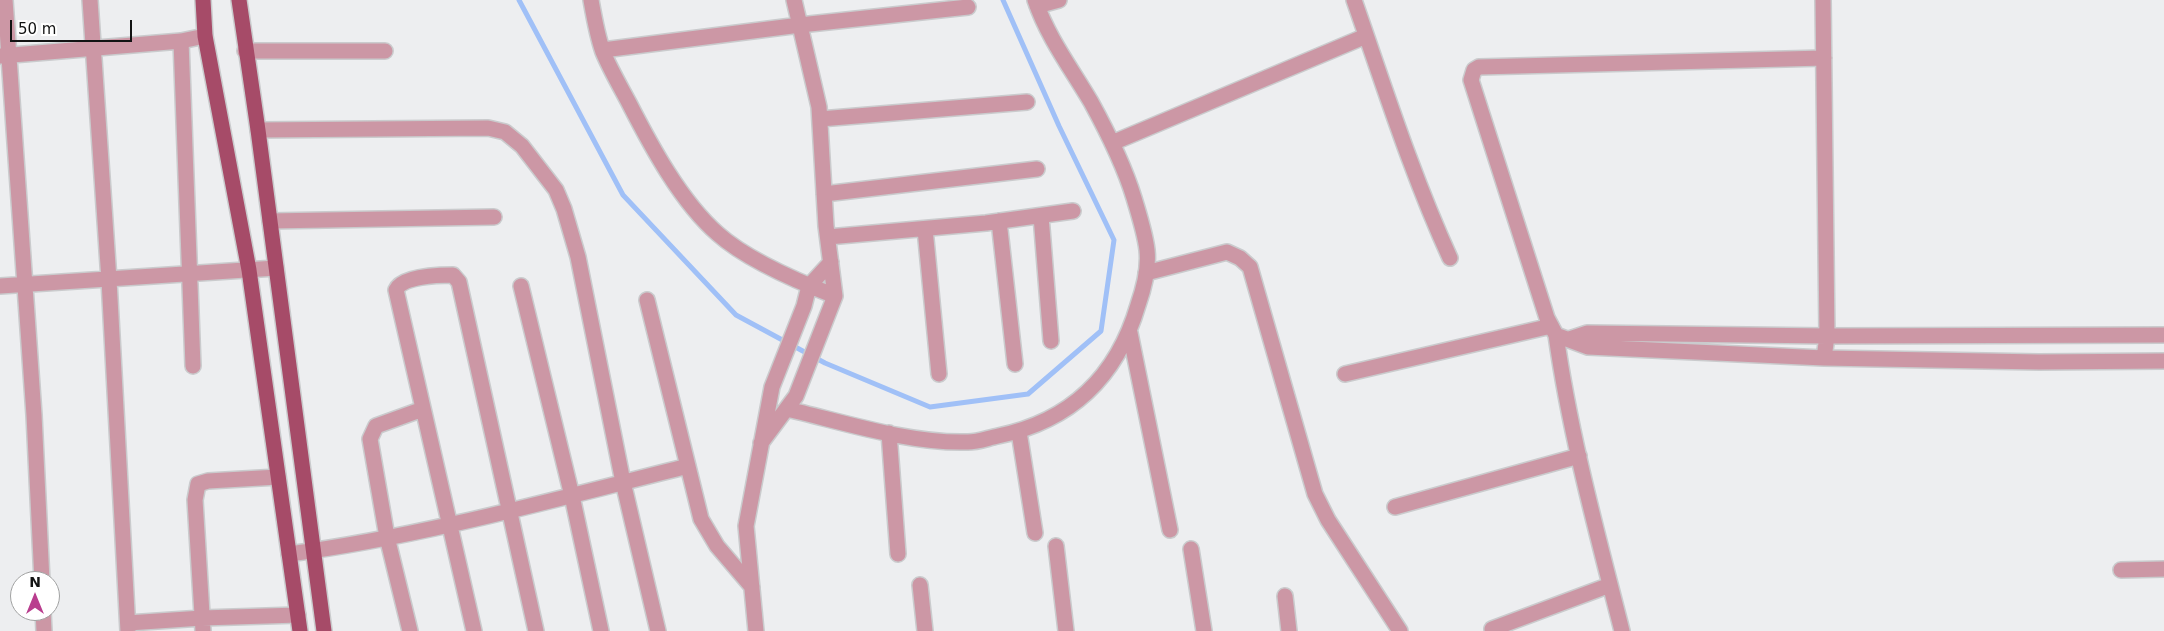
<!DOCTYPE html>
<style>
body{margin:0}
#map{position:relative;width:2164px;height:631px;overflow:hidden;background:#edeef0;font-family:"DejaVu Sans",sans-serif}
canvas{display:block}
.north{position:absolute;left:10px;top:571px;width:50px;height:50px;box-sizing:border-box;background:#fff;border:1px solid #a0a1a1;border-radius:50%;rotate:0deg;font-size:14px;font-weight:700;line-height:20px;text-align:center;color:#121313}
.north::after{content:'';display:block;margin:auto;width:18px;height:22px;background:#b93d8e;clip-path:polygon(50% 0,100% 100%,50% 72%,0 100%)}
.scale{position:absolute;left:10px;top:20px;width:122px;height:22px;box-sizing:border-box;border:2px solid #121313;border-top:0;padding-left:6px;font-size:15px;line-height:18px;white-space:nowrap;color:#121313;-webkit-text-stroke:4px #fff;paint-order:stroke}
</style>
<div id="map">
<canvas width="2164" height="631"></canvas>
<div class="north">N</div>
<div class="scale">50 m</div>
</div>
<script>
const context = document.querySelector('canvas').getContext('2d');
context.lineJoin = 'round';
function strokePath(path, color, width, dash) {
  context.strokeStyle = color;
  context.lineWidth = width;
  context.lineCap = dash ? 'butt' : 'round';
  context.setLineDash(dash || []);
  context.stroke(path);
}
strokePath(new Path2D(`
 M519 0 623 195 736 315 825 363 930 407 1028 394 1101 331 1114 240 1059 126 1003 0`), '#a0c0f7', 5);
const minor = new Path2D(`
 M5 0 34 415 42 581
 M90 0 109 280 128 631
 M591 0C594 17 597 35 603 52 610 69 620 86 629 103 651 146 681 202 718 234 747 260 799 282 835 296
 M1354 0C1384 86 1412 175 1450 258
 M1823 0 1827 336 1824 358
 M1037 6 1059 0
 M181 41 193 366
 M603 50 800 25 968 7
 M245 51H385
 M0 56 181 41 205 36
 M1824 58 1479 67 1474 70 1471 80 1547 318 1556 335 1588 347 1824 358 2039 362 2164 361
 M820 119 1027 102
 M258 130 488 128 505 132 522 146 556 190 564 209 578 257 623 482 658 631
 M1112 143 1366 36
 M824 194 1037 169
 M1041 216 1051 341
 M270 221 494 217
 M999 221 1015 364
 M925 229 939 374
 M828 237 986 223 1073 211
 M1146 273 1227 252 1240 258 1250 267 1315 494 1328 520 1400 631
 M0 286 276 268
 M521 286 572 496 601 631
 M647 300 701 519 717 546 752 587
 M1130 333 1170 530
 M1556 335C1570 435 1597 533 1622 631
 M1569 339 1587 333 1827 336 2164 335
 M1345 374 1551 326
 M787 409C843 422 910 444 968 442 978 442 988 438 998 436 1071 421 1117 377 1138 305 1144 288 1149 268 1147 250 1145 233 1139 215 1134 198 1124 165 1108 133 1091 102 1071 68 1048 38 1035 0
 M1019 432 1035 533
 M889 433 898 554
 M761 443 796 396 835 296 826 226 819 107 794 0
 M1395 507 1579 456
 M1056 546 1066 631
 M1191 549 1204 631
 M289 554C424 536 556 499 688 466
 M2121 570 2164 569
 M920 585 925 631
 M1285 596 1289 631
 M43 611 44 631
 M128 623 202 618 298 615
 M1492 629 1610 585
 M203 631 195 500 198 484 208 481 278 477
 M410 631 387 537 370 439 376 426 423 409
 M474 631 396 290C402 276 438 275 453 275L459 282 536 631
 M756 631 746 526 772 387 804 306 809 286 831 262`);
const major = new Path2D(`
 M203 0 205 36 249 270 300 631
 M239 0 258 130 324 631`);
strokePath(minor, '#cacbcd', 18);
strokePath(major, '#cacbcd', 18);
strokePath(minor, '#cc97a5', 15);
strokePath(major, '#a64b68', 15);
</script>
